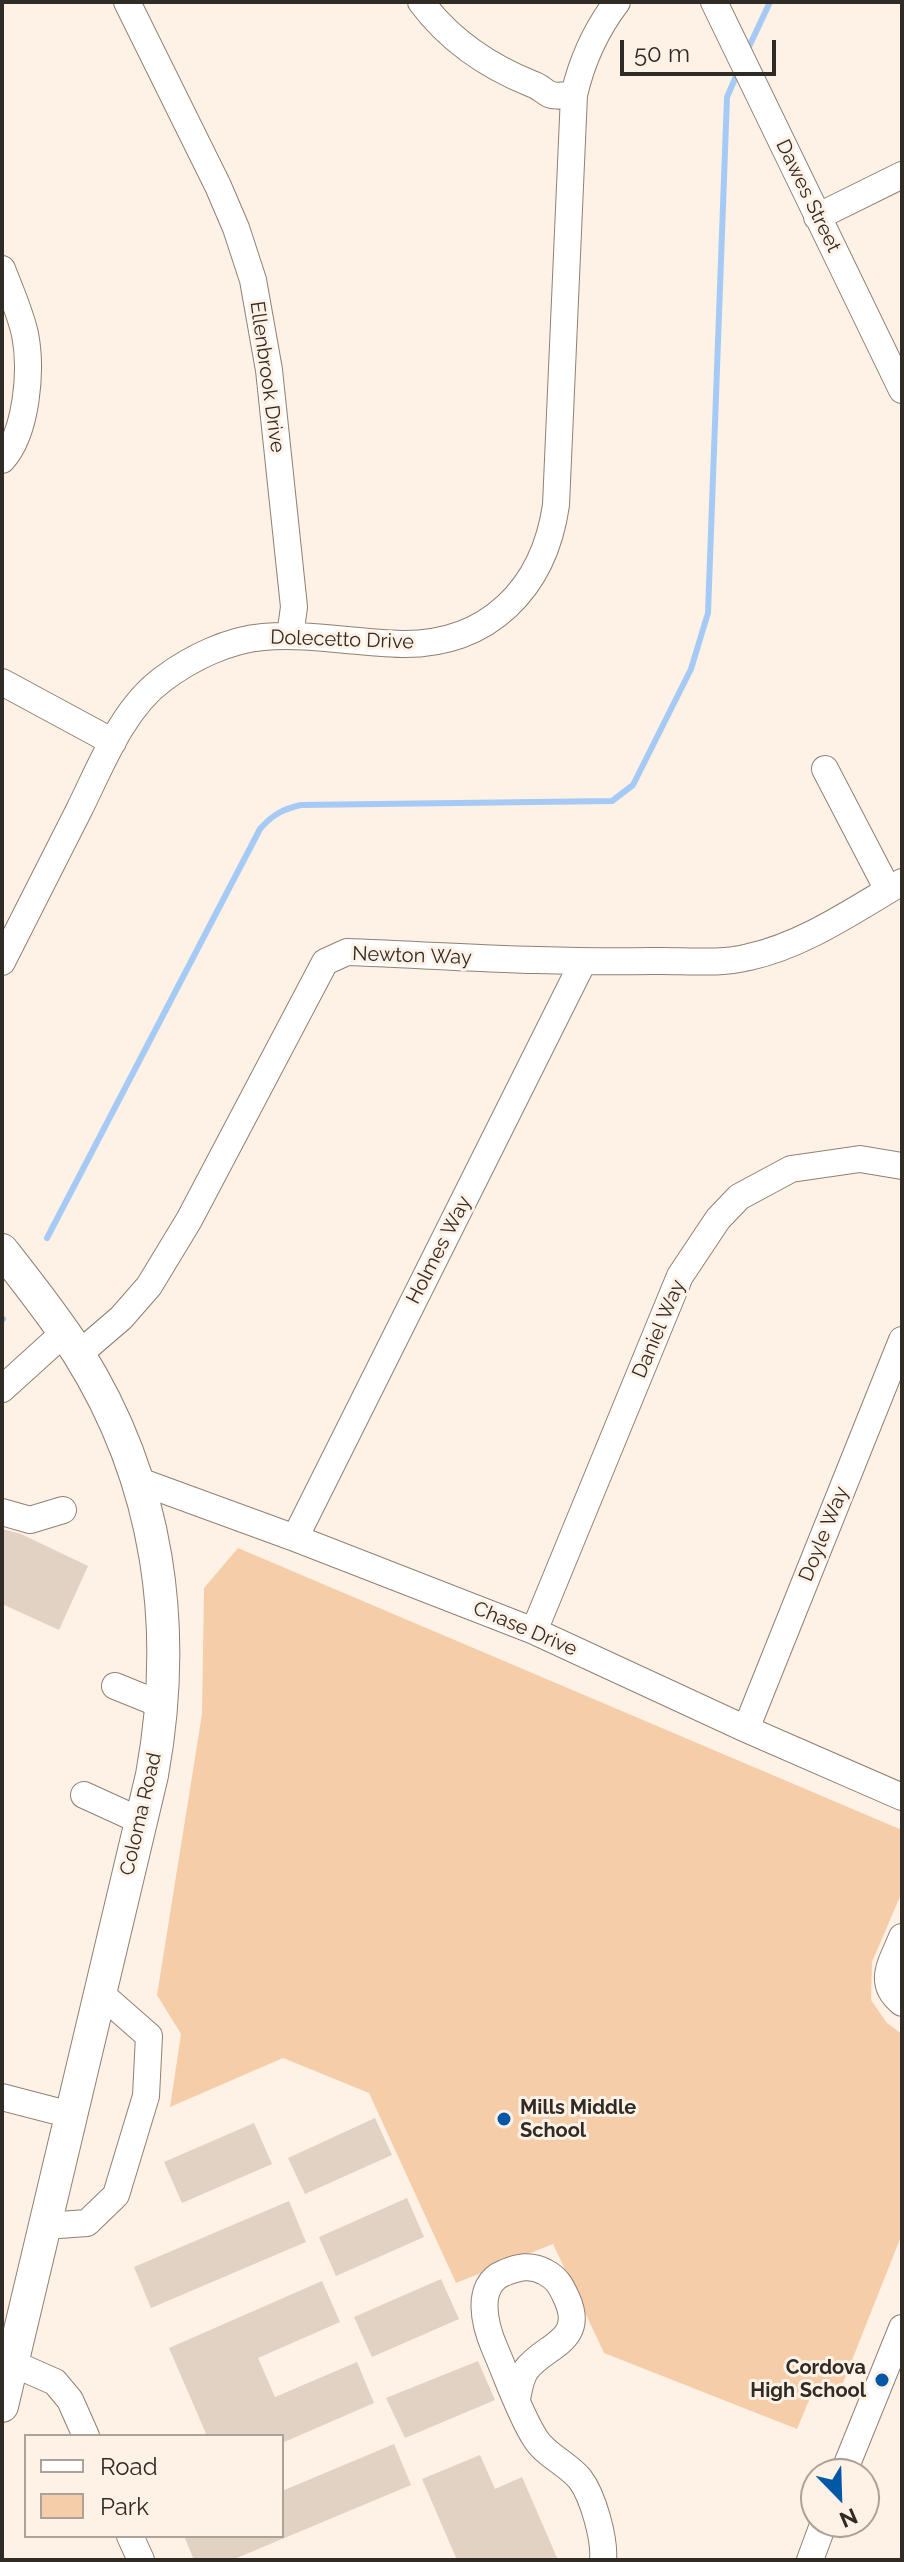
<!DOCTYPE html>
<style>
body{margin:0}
#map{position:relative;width:904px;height:2562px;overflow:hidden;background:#fef1e5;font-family:Raleway,sans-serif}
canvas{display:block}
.frame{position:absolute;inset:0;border:4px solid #312b25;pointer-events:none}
.legend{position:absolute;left:24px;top:2434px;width:260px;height:104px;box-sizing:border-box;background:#fef1e5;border:2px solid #aca298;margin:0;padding:10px 14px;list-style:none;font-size:24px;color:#312b25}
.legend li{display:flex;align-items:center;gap:16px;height:40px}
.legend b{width:40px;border:2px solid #aca298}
.north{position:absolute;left:800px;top:2458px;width:80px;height:80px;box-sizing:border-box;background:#fef1e5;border:2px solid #aca298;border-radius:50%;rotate:157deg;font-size:22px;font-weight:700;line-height:32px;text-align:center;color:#312b25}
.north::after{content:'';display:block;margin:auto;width:28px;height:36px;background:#0158a6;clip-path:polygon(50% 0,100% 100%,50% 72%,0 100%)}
.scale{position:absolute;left:620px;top:40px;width:156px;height:36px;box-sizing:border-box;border:4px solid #312b25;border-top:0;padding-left:10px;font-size:24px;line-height:28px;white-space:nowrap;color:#312b25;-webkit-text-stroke:6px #fef1e5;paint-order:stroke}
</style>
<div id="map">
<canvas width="904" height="2562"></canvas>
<div class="frame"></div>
<ul class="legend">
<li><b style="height:10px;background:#fff"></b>Road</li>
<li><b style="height:22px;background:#f5cea9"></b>Park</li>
</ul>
<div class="north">N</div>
<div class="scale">50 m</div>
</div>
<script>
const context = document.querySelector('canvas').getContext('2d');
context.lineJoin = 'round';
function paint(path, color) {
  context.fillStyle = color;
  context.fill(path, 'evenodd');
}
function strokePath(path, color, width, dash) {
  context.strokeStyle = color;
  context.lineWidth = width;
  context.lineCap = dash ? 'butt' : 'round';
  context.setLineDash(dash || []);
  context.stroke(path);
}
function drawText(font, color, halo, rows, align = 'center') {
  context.font = font + ' Raleway,sans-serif';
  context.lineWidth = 6;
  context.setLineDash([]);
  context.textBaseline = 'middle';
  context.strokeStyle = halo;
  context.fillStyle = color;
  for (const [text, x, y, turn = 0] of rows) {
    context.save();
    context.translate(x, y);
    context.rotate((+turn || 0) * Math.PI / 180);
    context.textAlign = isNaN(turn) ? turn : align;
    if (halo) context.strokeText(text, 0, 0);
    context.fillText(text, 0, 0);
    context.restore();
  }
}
paint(new Path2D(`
 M238 1548 902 1830V1892L872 1962 871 2000 887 2023 902 2034V2234L837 2398 813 2391 797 2429 604 2353 553 2244 456 2283 369 2093 283 2058 170 2107 181 2034 157 1995 202 1714 204 1588Z`), '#f5cea9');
strokePath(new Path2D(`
 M747 51 770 2
 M47 1238 260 829C272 815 283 809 301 805L612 801 633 785 691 669 708 613 727 97 738 72
 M2 1320 3 1319`), '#a6caf6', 6);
paint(new Path2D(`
 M2 1529 21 1534 88 1566 59 1630 2 1604Z
 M375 2118 392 2155 305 2194 288 2158Z
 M254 2123 272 2164 182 2203 164 2162Z
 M407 2198 424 2237 336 2276 319 2237Z
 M289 2201 306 2242 151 2308 134 2267Z
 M441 2279 459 2319 372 2357 354 2317Z
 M322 2281 340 2322 258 2358 275 2397 357 2362 374 2403 282 2443V2436H207L169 2348Z
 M478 2361 495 2400 405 2438 386 2398Z
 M394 2444 411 2485 232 2560H194L184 2536H282V2491Z
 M480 2455 495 2489 522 2477 558 2560H457L422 2479Z`), '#e1d2c3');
const minor = new Path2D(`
 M127 2 218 186 236 228 253 280 269 370 294 607 290 636
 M421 2C450 41 487 66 532 84 539 86 543 91 549 94 555 97 566 95 574 95
 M714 2 902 390
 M817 217 902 175
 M2 269C10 290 20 312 25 334 32 370 27 433 2 460
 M2 682 113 742
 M825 769 888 890
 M2 962C28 911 53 861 79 810 101 766 122 709 163 679 191 658 228 640 263 637 309 633 355 643 402 644 489 645 544 588 556 505L574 95C582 60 595 31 617 2
 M79 1354 121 1318 149 1286 189 1220 325 962 347 952C449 956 550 963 652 961 684 960 718 965 749 957 804 945 854 910 902 882
 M2 1389 65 1332
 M139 1481 295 1538 534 1631 746 1729 902 1797
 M2 1512 30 1520 63 1510
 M295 1538 583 962
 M534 1631 680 1276 718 1219 739 1197 791 1169 860 1159 902 1166
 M115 1686 162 1705
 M746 1729 902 1340
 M84 1795 141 1821
 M902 1937C892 1963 876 1982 902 2003
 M2 2097 71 2115
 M45 2226 87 2223 116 2195 146 2096 149 2036 100 1993
 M12 2363 55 2382 70 2400 86 2436
 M517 2399C519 2389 520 2379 526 2370 544 2345 586 2342 567 2299 561 2286 558 2279 545 2272 531 2264 518 2267 504 2273 474 2285 485 2326 495 2349 507 2376 519 2413 535 2438 545 2455 568 2464 580 2479 593 2496 605 2539 603 2560
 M843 2474 902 2328
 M130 2536 141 2560
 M810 2560 824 2522`);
const major = new Path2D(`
 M2 1250C28 1283 55 1317 78 1353 159 1482 179 1627 152 1775L2 2406`);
strokePath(minor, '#8f8173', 28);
strokePath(major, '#8f8173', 34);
strokePath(minor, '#fff', 26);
strokePath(major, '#fff', 32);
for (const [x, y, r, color] of [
 [504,2119,8,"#0158a6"],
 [882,2380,8,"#0158a6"]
]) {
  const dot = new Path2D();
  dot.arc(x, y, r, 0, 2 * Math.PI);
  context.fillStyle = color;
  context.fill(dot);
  strokePath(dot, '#fef1e5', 3);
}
drawText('20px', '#312b25', '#fef1e5', [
 ["Dawes Street",808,196,64],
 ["Ellenbrook Drive",267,377,82],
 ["Dolecetto Drive",342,640,2],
 ["Newton Way",412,956,2],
 ["Holmes Way",439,1250,-63],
 ["Daniel Way",659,1329,-67],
 ["Doyle Way",824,1534,-68],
 ["Chase Drive",525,1629,23],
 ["Coloma Road",141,1814,-77]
]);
drawText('bold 20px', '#312b25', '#fef1e5', [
 ["Mills Middle",520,2108],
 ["School",520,2131],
 ["Cordova",866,2368,"right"],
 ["High School",866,2391,"right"]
], 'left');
</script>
